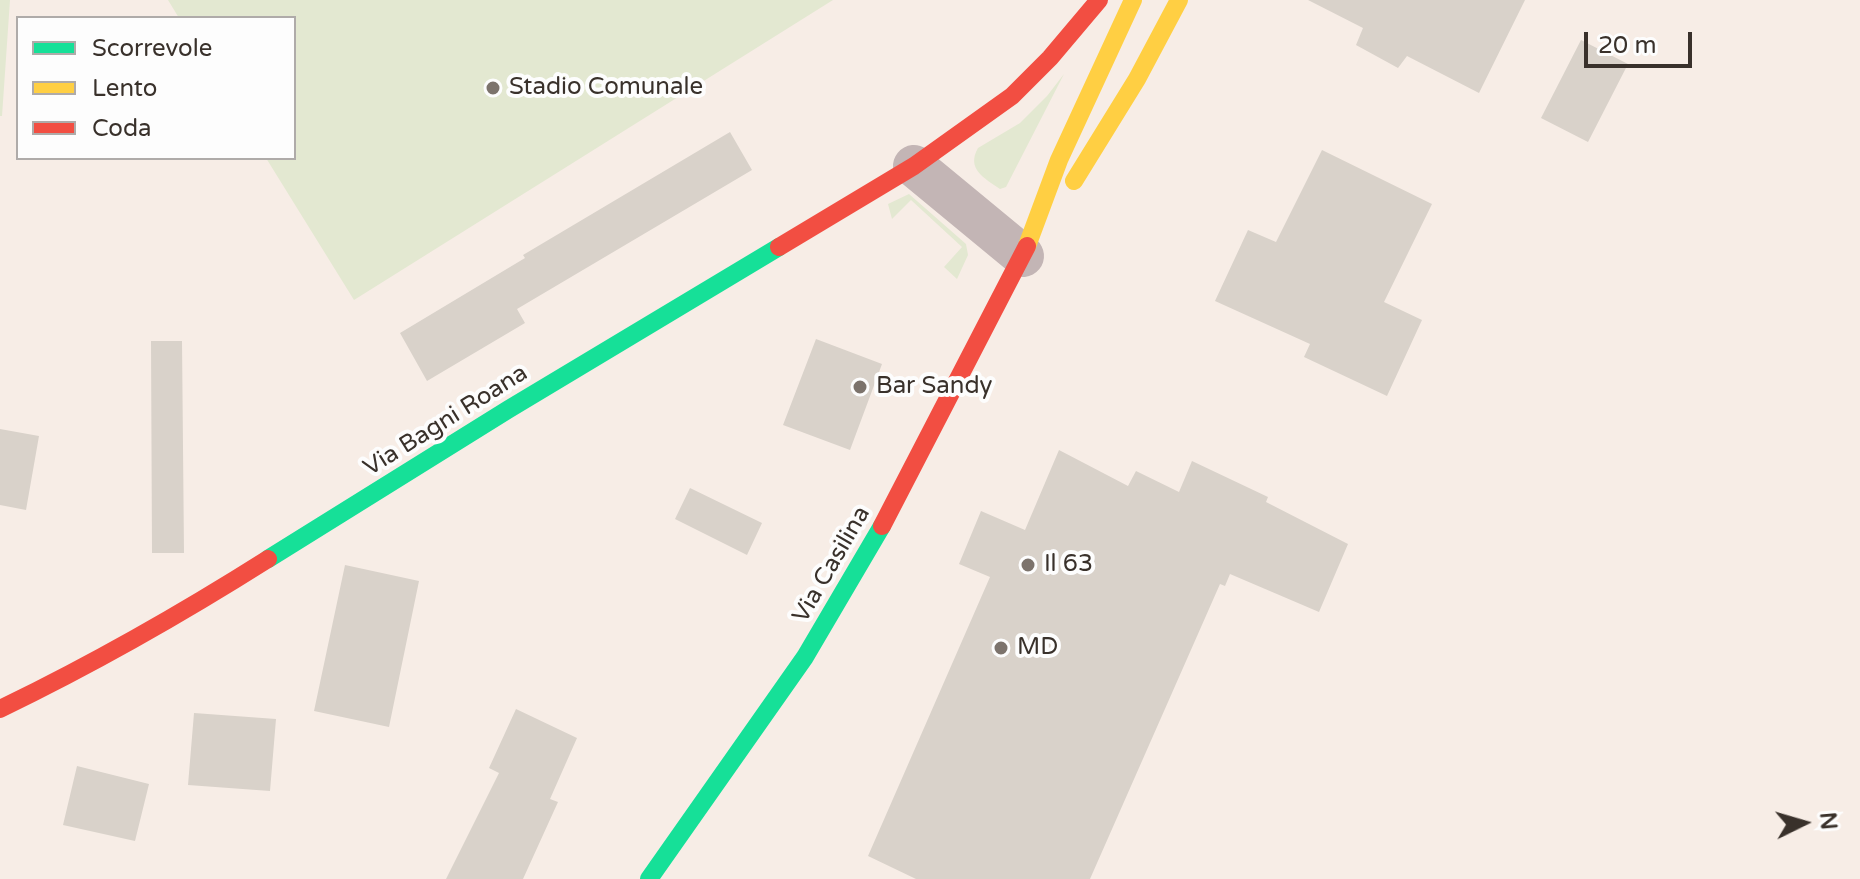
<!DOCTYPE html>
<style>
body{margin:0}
#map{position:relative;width:1860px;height:879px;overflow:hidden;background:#f7ede6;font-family:"Varela Round",sans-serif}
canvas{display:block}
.legend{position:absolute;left:16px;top:16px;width:280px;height:144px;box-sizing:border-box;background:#fdfdfd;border:2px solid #afaba9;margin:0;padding:10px 14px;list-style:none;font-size:24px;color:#39312b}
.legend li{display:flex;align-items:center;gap:16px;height:40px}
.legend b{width:40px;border:2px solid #afaba9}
.north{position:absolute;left:1764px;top:783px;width:80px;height:80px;-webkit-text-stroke:6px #fdfdfd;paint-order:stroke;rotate:85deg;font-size:22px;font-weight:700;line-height:32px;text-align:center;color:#39312b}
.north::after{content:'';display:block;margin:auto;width:28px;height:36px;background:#39312b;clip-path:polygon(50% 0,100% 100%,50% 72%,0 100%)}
.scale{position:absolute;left:1584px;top:32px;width:108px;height:36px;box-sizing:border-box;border:4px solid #39312b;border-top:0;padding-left:10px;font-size:24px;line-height:28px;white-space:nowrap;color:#39312b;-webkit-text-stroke:6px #fdfdfd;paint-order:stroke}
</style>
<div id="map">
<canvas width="1860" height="879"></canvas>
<ul class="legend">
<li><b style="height:10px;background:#16e098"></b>Scorrevole</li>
<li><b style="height:10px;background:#ffcf43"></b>Lento</li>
<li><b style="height:10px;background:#f24e42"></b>Coda</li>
</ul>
<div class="north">N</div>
<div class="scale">20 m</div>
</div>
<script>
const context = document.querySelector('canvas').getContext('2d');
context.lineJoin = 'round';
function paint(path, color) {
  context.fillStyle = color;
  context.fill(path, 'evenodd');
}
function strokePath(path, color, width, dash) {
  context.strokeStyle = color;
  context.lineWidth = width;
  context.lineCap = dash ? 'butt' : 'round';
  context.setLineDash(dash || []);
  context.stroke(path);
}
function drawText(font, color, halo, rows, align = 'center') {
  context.font = font + ' "Varela Round",sans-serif';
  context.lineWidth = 8;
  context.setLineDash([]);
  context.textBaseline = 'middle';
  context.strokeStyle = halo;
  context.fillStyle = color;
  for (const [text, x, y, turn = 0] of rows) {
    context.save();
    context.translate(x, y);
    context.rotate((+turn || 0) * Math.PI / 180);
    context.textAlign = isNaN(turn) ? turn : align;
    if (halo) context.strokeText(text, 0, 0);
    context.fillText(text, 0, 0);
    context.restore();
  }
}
paint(new Path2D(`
 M0 0H10L2 116H0Z
 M168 0H833L354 300 266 158H294V18H179Z
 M1064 74 1006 187 1000 189C984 178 966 169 978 148L1020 123 1047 96Z
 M909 194 966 244 968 255 957 279 944 267 962 247 911 200 892 219 888 204Z`), '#e3e8d1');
paint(new Path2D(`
 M1308 0H1525L1479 93 1407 56 1398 68 1356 45 1363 28Z
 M1581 40 1628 64 1588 142 1541 118Z
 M730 132 752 170 517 309 525 323 427 381 400 333 525 258 523 255Z
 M1322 150 1432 204 1384 302 1422 320 1387 396 1304 357 1310 344 1215 301 1248 230 1276 242Z
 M816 339 882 364 850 450 783 425Z
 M151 341H182L184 553H152Z
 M0 429 39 436 26 510 0 505Z
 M1059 450 1128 486 1136 471 1179 492 1192 461 1268 497 1266 502 1348 544 1319 612 1230 574 1225 586 1220 584 1090 879H916L868 856 990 577 959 564 981 511 1025 530Z
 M690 488 762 523 747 555 675 519Z
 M345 565 419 581 389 727 314 711Z
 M516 709 577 738 550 799 558 802 523 879H446L499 773 489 768Z
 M194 713 276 719 270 791 188 785Z
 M77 766 149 784 135 841 63 825Z`), '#d9d2ca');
strokePath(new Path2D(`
 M914 166 1023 256`), '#c3b5b5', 42);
strokePath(new Path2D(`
 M268 559 509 409 779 247
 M649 879 805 657 882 526`), '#16e098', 18);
strokePath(new Path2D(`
 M1074 181 1137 79 1179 0
 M1027 246 1059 160 1133 0`), '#ffcf43', 18);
strokePath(new Path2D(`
 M779 247 914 166 1012 96 1050 58 1099 0
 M882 526 1027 246
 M0 709C93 664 181 614 268 559`), '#f24e42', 18);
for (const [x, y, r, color] of [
 [493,88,8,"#7c736c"],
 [860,387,8,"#7c736c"],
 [1028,565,8,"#7c736c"],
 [1001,648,8,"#7c736c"]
]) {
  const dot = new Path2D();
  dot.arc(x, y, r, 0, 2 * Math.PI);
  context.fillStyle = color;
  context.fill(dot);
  strokePath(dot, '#fdfdfd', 3);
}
drawText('24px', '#39312b', '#fdfdfd', [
 ["Stadio Comunale",509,88],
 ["Bar Sandy",876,387],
 ["Il 63",1044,565],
 ["MD",1017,648]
], 'left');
drawText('24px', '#39312b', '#fdfdfd', [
 ["Via Bagni Roana",446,421,-32],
 ["Via Casilina",832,565,-60]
]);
</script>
